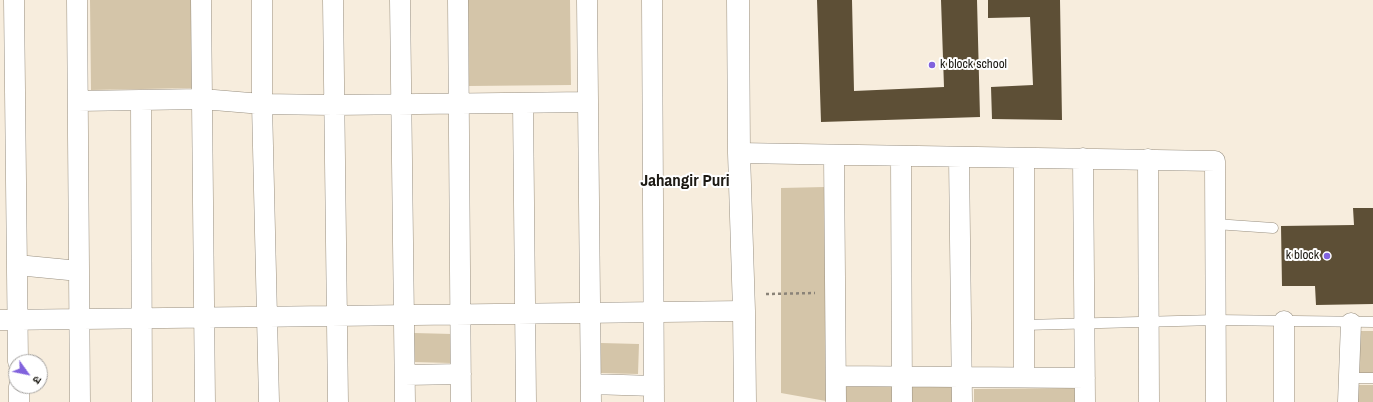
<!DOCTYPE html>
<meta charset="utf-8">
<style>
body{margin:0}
#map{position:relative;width:1373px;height:402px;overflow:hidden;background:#f7eddd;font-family:"Archivo Narrow","Noto Sans Devanagari",sans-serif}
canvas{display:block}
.north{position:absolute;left:8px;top:354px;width:40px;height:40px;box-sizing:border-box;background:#fff;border:1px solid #a5a3a1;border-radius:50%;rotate:123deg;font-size:11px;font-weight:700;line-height:16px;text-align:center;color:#1d1a14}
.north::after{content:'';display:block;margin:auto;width:14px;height:18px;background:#8162dd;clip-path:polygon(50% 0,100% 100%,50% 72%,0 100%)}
</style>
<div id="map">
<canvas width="1373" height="402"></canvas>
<div class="north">उ</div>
</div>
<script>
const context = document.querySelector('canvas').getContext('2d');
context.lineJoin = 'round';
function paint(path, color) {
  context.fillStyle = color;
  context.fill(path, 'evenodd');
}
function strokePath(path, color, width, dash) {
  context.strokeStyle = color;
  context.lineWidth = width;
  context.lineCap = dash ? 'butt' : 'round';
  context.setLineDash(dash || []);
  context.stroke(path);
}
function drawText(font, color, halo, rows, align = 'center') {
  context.font = font + ' "Archivo Narrow",sans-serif';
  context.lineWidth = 4;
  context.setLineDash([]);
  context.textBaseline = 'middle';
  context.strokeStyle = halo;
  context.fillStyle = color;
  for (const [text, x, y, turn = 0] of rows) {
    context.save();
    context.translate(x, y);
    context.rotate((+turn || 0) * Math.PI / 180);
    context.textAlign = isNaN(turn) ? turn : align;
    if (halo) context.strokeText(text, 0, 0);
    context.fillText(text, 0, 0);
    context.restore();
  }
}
paint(new Path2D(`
 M90 0H192L193 88 91 90Z
 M468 0H570L571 85 469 86Z
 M825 187 826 401 781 393V188Z
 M1356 331H1373V377H1355Z
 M414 333 452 334 451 363 413 362Z
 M601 343 639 344 638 374 600 373Z
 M844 377 895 378V402H843Z
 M906 379H958L957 402H906Z
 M1358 385H1373V402H1357Z
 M1076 388V402H974V389Z`), '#d4c5a9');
paint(new Path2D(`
 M817 0H852L854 91 944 87 941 0H977L980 117 821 122Z
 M988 0H1060L1062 120 992 119 991 87 1033 85 1030 17 988 18Z
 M1353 208H1373V304L1316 305 1315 286H1282L1281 226 1354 225Z`), '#5d4f36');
const lane = new Path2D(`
 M1215 224 1273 228
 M1024 325 1216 320 1373 322
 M1348 378H1373`);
const street = new Path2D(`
 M14 0 18 362
 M77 0 80 402
 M201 0 205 402
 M262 0V104L269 402
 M333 0 338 402
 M400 0 405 402
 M458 0 461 402
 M587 0 591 402
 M652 0 654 402
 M141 100 142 402
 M78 101 202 99 262 104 333 105 588 102
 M523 103 526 402
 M739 153 1215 161 1216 402
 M834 155 836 402
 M901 156 902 402
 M959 157 962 402
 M1024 158V377
 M1083 158 1085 402
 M1148 159 1149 402
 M17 265 79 271
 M0 320 744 311
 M1284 321V402
 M405 375 461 374
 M836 376 1085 378
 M591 384 654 386
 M19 386V402
 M1348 402 1351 323`);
const secondary = new Path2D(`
 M738 0 739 153 744 311 745 402`);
strokePath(lane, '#999081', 11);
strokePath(street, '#999081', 21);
strokePath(secondary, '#999081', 23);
strokePath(new Path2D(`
 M766 294 815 293`), '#8a8378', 2.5, [3, 3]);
strokePath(lane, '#fff', 10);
strokePath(street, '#fff', 20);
strokePath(secondary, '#fff', 22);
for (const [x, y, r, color] of [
 [932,65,4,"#8162dd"],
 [1327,256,4,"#8162dd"]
]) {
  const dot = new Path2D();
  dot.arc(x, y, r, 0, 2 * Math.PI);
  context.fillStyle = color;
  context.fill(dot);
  strokePath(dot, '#fff', 1.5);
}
drawText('13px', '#1d1a14', '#fff', [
 ["k block school",940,65],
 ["k block",1319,256,"right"]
], 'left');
drawText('bold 17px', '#1d1a14', '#fff', [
 ["Jahangir Puri",685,181]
]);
</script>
